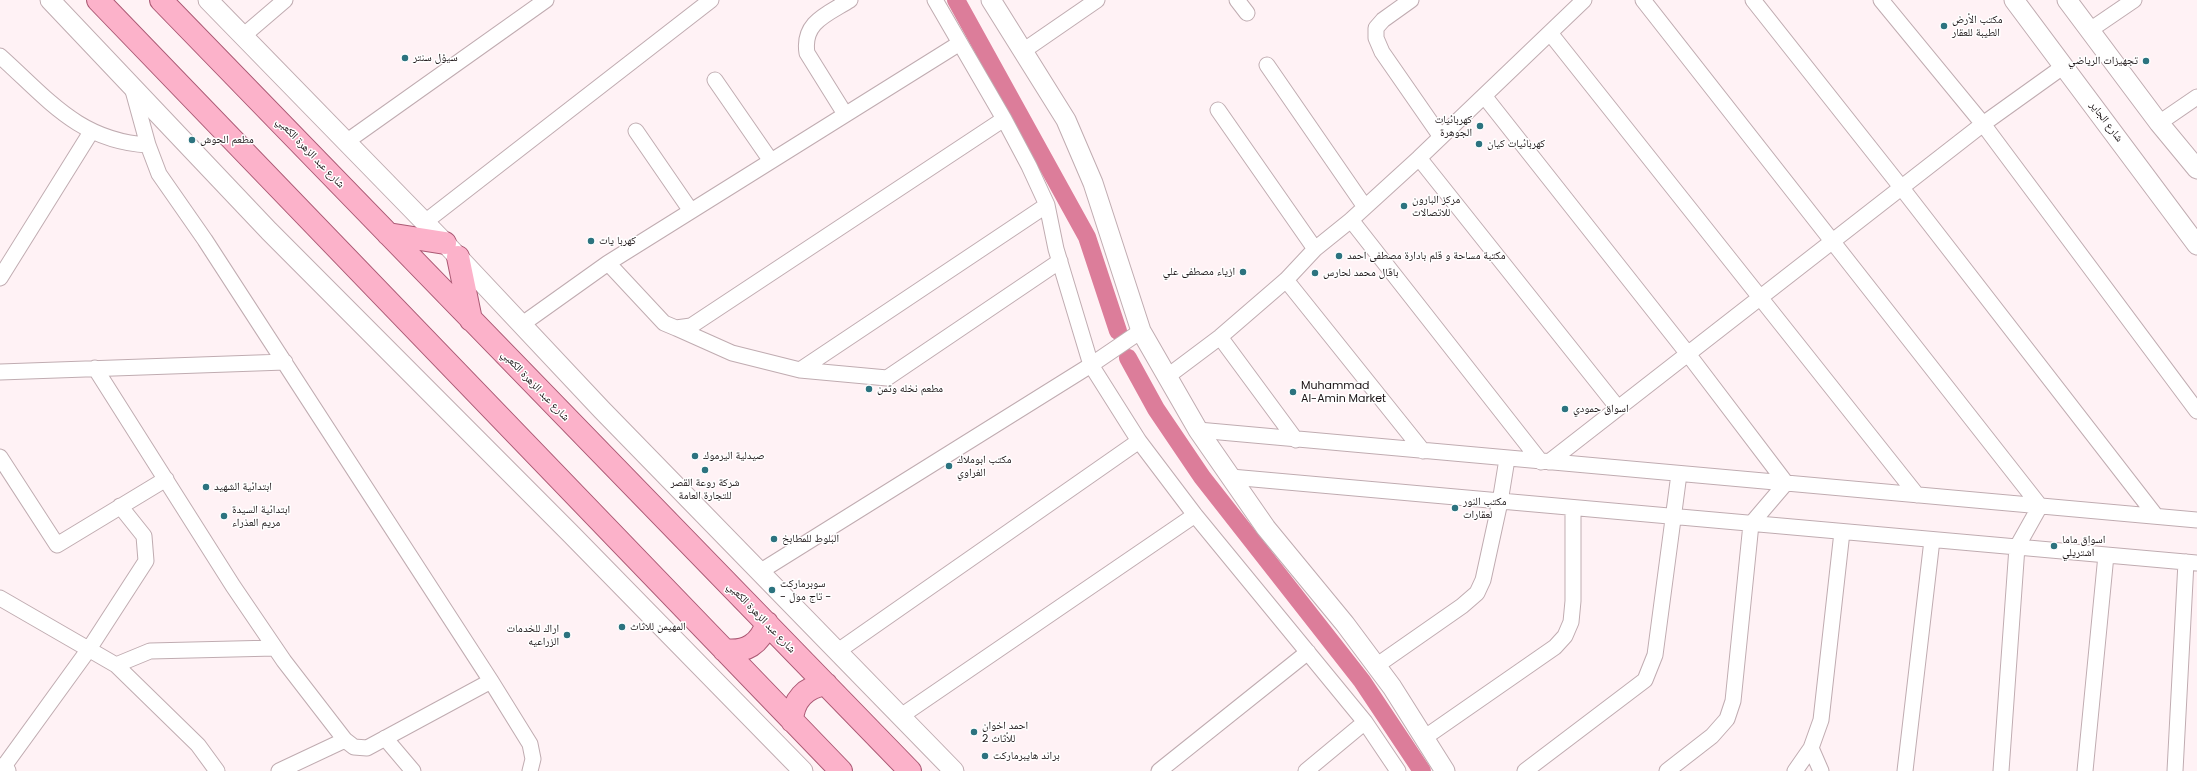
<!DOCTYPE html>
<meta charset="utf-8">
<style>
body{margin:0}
canvas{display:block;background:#fff2f5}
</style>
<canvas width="2197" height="771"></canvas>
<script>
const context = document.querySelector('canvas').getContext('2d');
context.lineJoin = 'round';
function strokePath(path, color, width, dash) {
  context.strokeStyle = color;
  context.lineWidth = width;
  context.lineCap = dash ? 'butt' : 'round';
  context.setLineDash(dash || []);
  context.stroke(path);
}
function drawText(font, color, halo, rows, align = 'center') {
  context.font = font + ' Poppins,"Noto Naskh Arabic",sans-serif';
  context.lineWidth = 3;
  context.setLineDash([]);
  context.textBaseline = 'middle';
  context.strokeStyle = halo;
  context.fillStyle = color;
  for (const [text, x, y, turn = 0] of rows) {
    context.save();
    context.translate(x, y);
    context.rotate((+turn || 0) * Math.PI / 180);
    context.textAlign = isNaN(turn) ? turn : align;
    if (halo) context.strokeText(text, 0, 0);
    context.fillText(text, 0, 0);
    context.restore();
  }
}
strokePath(new Path2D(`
 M956 0 1087 237 1118 331
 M1128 358 1156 409 1202 477 1362 681 1422 771`), '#dc7d9a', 18);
const minor = new Path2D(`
 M935 0 1004 119 1029 166 1047 205 1056 249 1091 365 1139 441 1195 515 1365 722 1398 771
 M1237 0 1247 13
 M1411 0 1383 20 1376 28V38L1382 52 1441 137
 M1643 0 2040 506 2017 547 2001 771
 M1753 0 1901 187 2156 516
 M1881 0 1983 124 2197 411
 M2090 30 2134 0
 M1550 33 1917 495
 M243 36 285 0
 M1023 51 1097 0
 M0 56C48 99 79 141 148 145
 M1267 65 1365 207
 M715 80 771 161
 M132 87 148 145 159 174 205 240 491 681 530 744 533 759 530 771
 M1485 97 1688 354 1786 483 1751 524 1733 701 1727 719 1712 736 1667 771
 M1218 110 1315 249
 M845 114 807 53C802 22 828 14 850 0
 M2159 123 2197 97
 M636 131 691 211
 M346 142 546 0
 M1419 158 1618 408
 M1351 220 1541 462
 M425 222 711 0
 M608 263 664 323 676 328 691 326 1004 119
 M0 278 91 132
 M1286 280 1423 451
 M521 325 608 263 960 43
 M676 328 732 353 800 370 887 378 1060 261
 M1220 337 1296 440
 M95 368 233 586 284 661 345 740 354 747 367 748 491 681
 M800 370 1047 205
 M0 372 285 362
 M1168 376 1220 337 1286 280 1315 249 1351 220 1419 158 1584 0
 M1198 430 2197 520
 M0 457 57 545 166 479
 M1549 462 1983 124 2064 66
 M1231 477 2197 563
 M761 571 1091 365 1141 331
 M0 598 116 665 198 745 217 771
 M838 651 1139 441
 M116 665 150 651 275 648
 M1376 666 1462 606 1477 593 1483 580 1500 502 1507 459
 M901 716 1195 515
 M385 738 413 771
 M1424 738 1555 647 1565 636 1571 622 1573 601V508
 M1811 748 1821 771
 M2 769 89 649 146 561 144 536 120 506
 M279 771 345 740
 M1159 771 1308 652
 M1306 771 1365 722
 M1525 771 1645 680 1655 655 1679 474
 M1795 771 1811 748 1821 720 1842 532
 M1905 771 1932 540
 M2085 771 2106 555
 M2175 771 2186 562`);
const tertiary = new Path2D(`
 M50 0 269 231 570 533 803 771
 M208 0 445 243 602 410 954 771
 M991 0 1066 120 1093 183 1141 331 1198 430 1266 528 1345 624 1392 687 1445 771
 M2014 0 2197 245
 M2067 0 2159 123 2197 169
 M0 768 6 771`);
const primary = new Path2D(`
 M98 0 841 771
 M161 0 910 771
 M388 234 445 243
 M458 257 471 320
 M724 650C746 653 760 644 767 623
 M792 721C793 700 805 687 826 684`);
strokePath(minor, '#c0acb1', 17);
strokePath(tertiary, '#c0acb1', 21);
strokePath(primary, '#ab5974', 24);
strokePath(minor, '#fff', 15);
strokePath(tertiary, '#fff', 19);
strokePath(primary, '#fcb2ca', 22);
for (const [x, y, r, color] of [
 [1944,26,4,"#2c737f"],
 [405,58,4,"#2c737f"],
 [2146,61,4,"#2c737f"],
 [1480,126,4,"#2c737f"],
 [192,140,4,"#2c737f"],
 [1479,144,4,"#2c737f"],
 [1404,206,4,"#2c737f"],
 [591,241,4,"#2c737f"],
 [1339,256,4,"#2c737f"],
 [1243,272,4,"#2c737f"],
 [1315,273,4,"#2c737f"],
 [869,389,4,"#2c737f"],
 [1293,392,4,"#2c737f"],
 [1565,409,4,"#2c737f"],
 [695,456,4,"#2c737f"],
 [949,466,4,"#2c737f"],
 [705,470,4,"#2c737f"],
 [206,487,4,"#2c737f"],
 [1455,508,4,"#2c737f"],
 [224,516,4,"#2c737f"],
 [774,539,4,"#2c737f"],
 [2054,546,4,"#2c737f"],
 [772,590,4,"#2c737f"],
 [622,627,4,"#2c737f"],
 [567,635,4,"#2c737f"],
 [974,732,4,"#2c737f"],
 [985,756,4,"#2c737f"]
]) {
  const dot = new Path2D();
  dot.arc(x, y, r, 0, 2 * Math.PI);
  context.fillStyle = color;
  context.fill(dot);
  strokePath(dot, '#fff', 1.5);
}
drawText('11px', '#191214', '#fff', [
 ["مكتب الأرض",1952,20],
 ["الطيبة للعقار",1952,33],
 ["سيؤل سنتر",413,58],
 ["تجهيزات الرياضي",2138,61,"right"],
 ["كهربائيات",1472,120,"right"],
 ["الجوهرة",1472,133,"right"],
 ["مطعم الحوش",200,140],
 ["كهربائيات كيان",1487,144],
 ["مركز البارون",1412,200],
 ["للاتصالات",1412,213],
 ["كهربا يات",599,241],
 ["مكتبة مساحة و قلم بادارة مصطفى احمد",1347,256],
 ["ازياء مصطفى علي",1235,272,"right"],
 ["باقال محمد لحارس",1323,273],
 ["Muhammad",1301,386],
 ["Al-Amin Market",1301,399],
 ["مطعم نخله وتمن",877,389],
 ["اسواق حمودي",1573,409],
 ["صيدلية اليرموك",703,456],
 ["مكتب ابوملاك",957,460],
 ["الغراوي",957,473],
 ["شركة روعة القصر",705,483,"center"],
 ["للتجارة العامة",705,496,"center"],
 ["ابتدائية الشهيد",214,487],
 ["مكتب النور",1463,502],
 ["لعقارات",1463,515],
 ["ابتدائية السيدة",232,510],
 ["مريم العذراء",232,523],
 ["البلوط للمطابخ",782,539],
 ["اسواق ماما",2062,540],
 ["اشتريلي",2062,553],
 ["سوبرماركت",780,584],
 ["- تاج مول -",780,597],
 ["المهيمن للاثاث",630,627],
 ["اراك للخدمات",559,629,"right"],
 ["الزراعيه",559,642,"right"],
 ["احمد اخوان",982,726],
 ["2 للأثاث",982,739],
 ["براند هايبرماركت",993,756]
], 'left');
drawText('11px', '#191214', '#fff', [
 ["شارع الجاير",2106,122,53],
 ["شارع عبد الزهرة الكعبي",310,153,46],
 ["شارع عبد الزهرة الكعبي",535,386,46],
 ["شارع عبد الزهرة الكعبي",761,618,46]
]);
</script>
